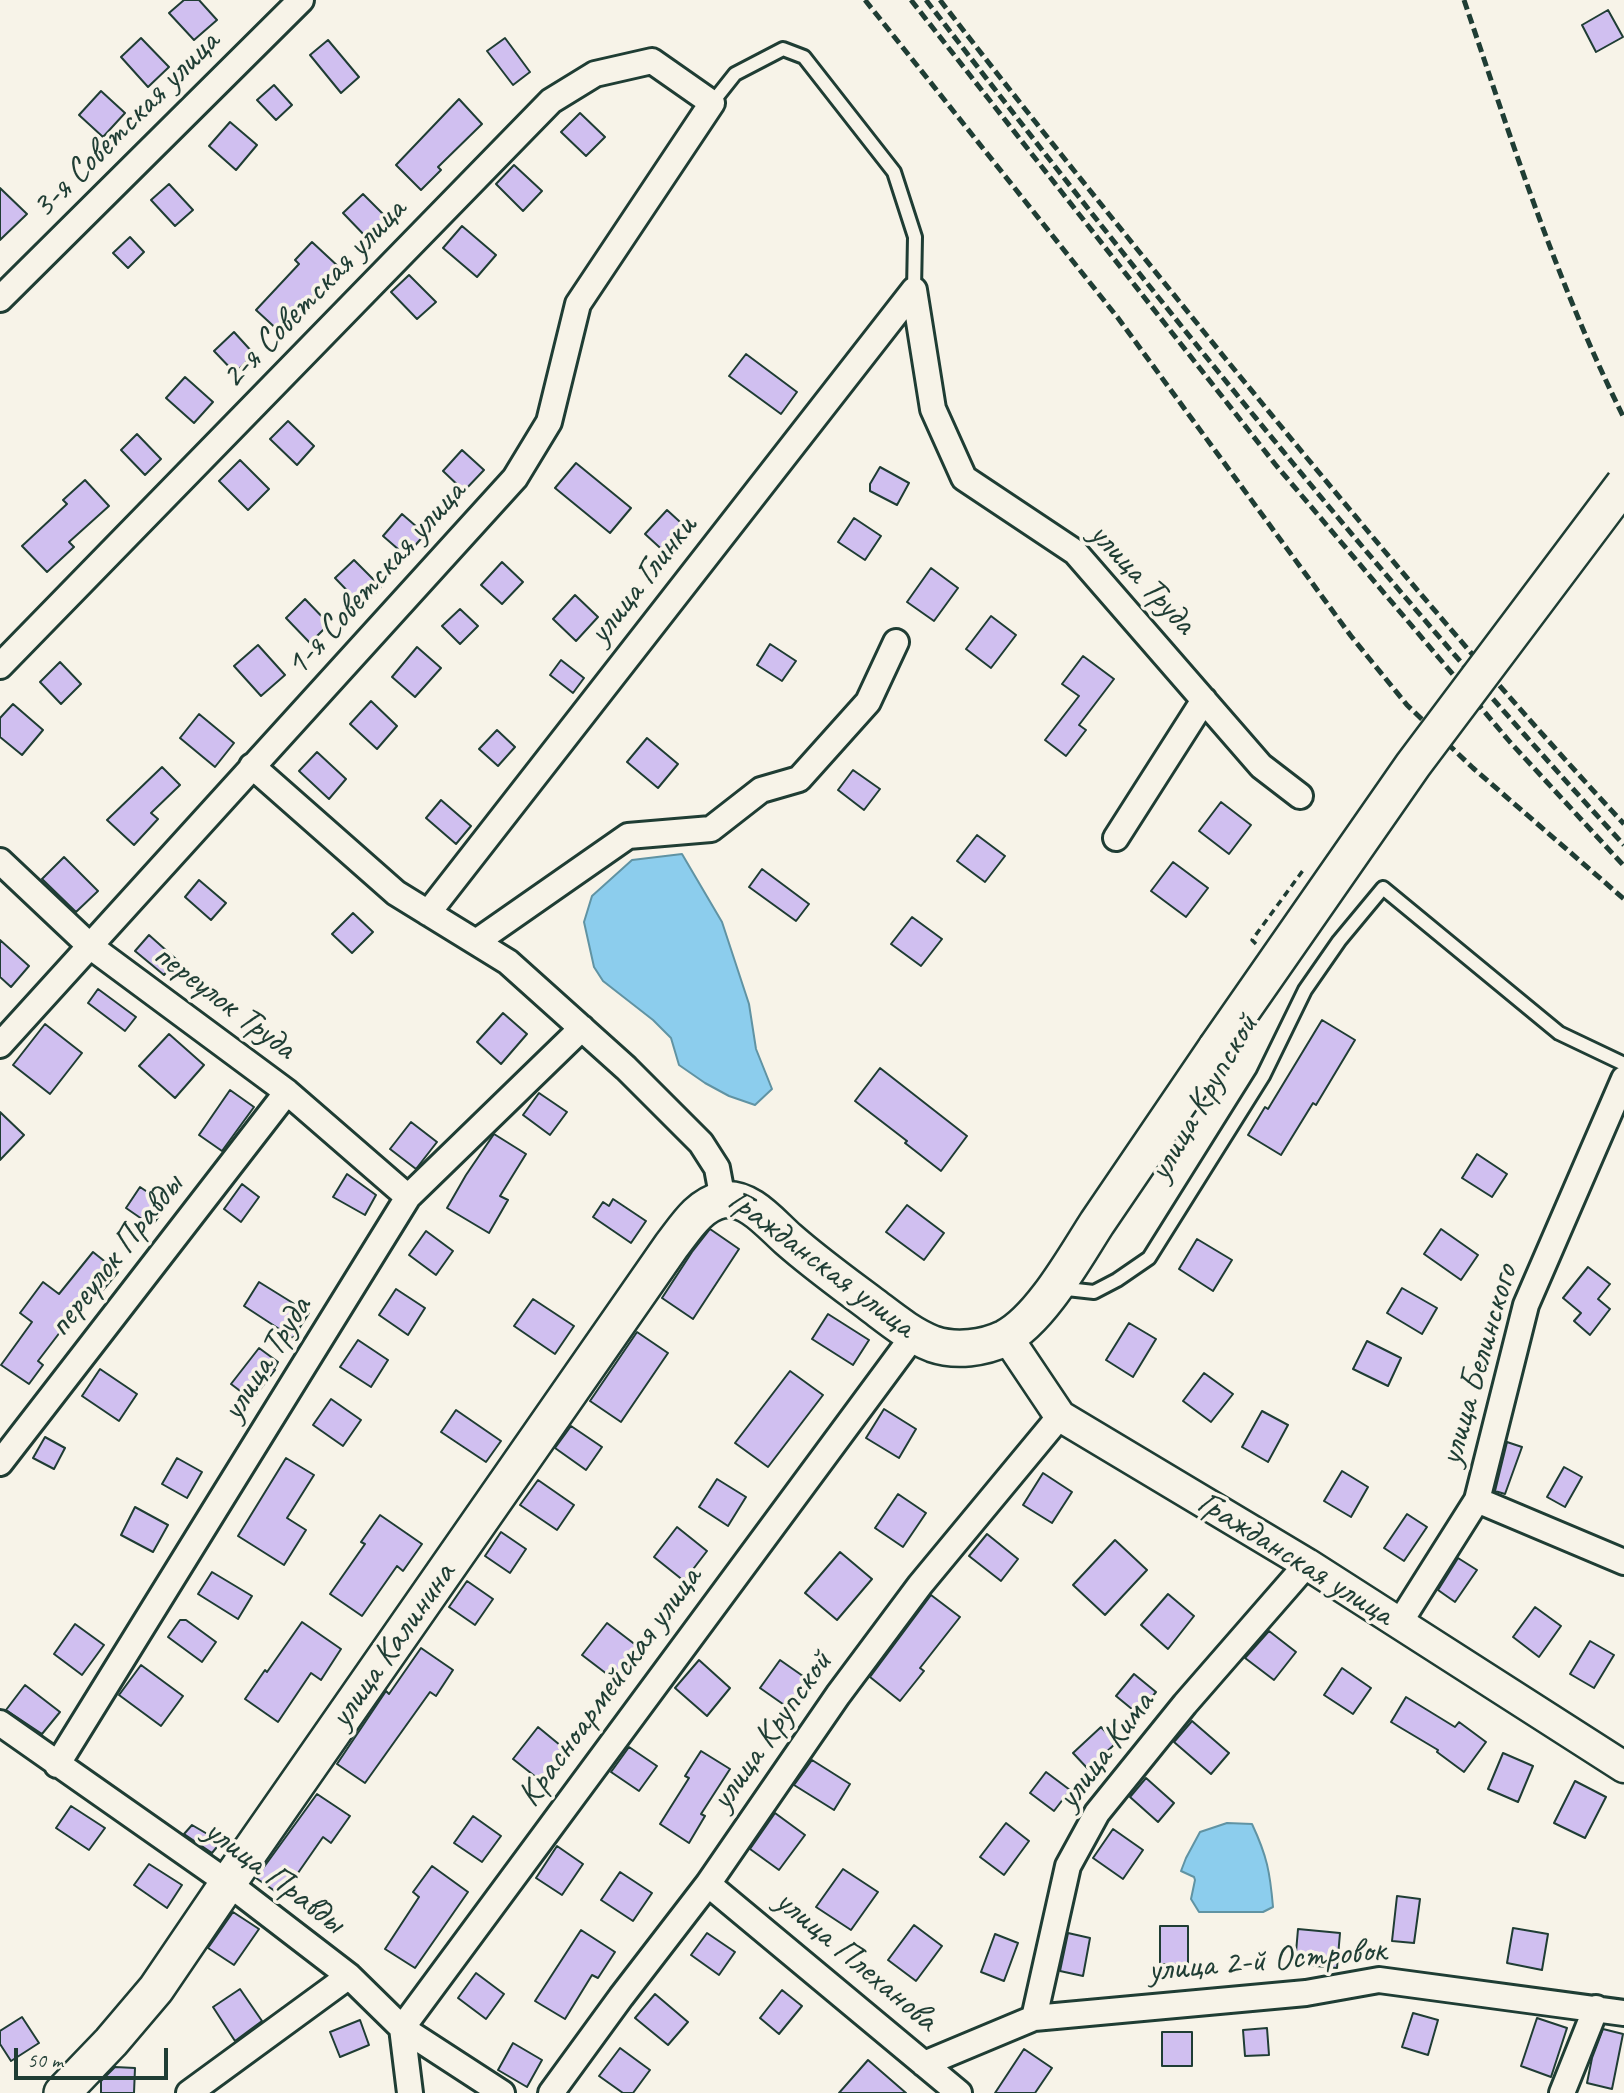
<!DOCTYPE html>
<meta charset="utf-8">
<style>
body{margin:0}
#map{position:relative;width:1624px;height:2093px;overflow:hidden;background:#f7f3e8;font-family:Caveat,sans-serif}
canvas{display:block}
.scale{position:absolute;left:14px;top:2048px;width:154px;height:32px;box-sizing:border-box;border:4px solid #1f3d34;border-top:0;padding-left:9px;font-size:21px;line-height:24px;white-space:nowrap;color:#1f3d34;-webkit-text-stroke:5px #f7f3e8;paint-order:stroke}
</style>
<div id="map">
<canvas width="1624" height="2093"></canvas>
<div class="scale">50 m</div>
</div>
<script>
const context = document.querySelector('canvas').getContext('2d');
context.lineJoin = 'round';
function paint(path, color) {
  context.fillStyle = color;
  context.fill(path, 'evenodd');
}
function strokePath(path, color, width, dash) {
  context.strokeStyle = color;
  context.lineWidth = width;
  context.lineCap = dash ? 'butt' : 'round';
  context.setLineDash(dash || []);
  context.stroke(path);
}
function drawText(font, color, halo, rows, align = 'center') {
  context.font = font + ' Caveat,sans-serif';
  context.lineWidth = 7;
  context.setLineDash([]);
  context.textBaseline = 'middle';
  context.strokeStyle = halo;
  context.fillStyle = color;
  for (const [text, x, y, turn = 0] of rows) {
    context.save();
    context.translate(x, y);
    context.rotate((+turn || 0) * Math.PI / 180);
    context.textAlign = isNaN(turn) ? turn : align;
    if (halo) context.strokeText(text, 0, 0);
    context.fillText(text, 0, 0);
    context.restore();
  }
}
const water = new Path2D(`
 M682 854 722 922 749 1004 756 1049 772 1089 755 1105 729 1096 705 1083 679 1065 671 1038 653 1020 603 981 594 967 584 922 592 896 632 860Z
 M1227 1823 1252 1824C1267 1856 1270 1872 1273 1907L1263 1912H1199L1191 1899 1195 1880 1194 1877 1181 1871 1186 1858 1200 1832Z`);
paint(water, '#8ccded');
strokePath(water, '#6093a3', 2);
const building = new Path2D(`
 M184 0H199L217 20 194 40 169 13Z
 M1608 10 1623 37 1596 52 1582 25Z
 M141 38 169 67 148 87 121 57Z
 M505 38 530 72 513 85 487 51Z
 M328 40 359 77 341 93 310 55Z
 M274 85 292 105 276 120 257 100Z
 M101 91 125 113 103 137 79 115Z
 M459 99 482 124 438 167 441 170 421 190 396 165Z
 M580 113 605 137 586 156 561 132Z
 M230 122 257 145 236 170 209 146Z
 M514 165 542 191 523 211 496 184Z
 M169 184 193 210 175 226 151 200Z
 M0 188 27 214 0 240Z
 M363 194 389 220 369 240 343 213Z
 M462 226 496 255 477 277 443 248Z
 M130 237 144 252 128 268 113 253Z
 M312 242 341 269 281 333 256 310 299 264 295 260Z
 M409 275 436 302 417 319 391 292Z
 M234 332 254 354 235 373 214 351Z
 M746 354 797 392 781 414 729 376Z
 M185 377 213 402 194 423 166 398Z
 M288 421 314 446 297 465 270 439Z
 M137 434 161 459 145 475 121 450Z
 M462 450 484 470 464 491 443 471Z
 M240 460 269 489 248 510 219 481Z
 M576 463 631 508 610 533 555 488Z
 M880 467 909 483 897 505 870 491V484Z
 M85 480 109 506 69 542 74 547 47 572 22 546 67 504 63 500Z
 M667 510 691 532 669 556 645 534Z
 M402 514 425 534 406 556 383 536Z
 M854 518 881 536 865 560 838 542Z
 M354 560 381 587 362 606 335 578Z
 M502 562 523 582 502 604 481 585Z
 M931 568 958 588 934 621 907 602Z
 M575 595 598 617 576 641 553 619Z
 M305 599 329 624 310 643 286 618Z
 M460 609 478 626 460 644 442 626Z
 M991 616 1016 635 991 668 966 649Z
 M770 644 796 661 782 681 757 665Z
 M258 645 285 675 261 696 234 666Z
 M417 647 441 668 415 697 392 677Z
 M1083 656 1114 679 1079 725 1086 730 1066 756 1045 740 1079 696 1062 684Z
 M561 660 584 678 573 693 550 675Z
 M60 662 81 684 61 704 40 682Z
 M371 701 397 726 377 749 350 724Z
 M13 704 43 730 22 755 0 737V718Z
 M199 714 234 743 215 767 180 738Z
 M497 730 515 747 498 766 479 749Z
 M647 738 678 764 658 788 627 762Z
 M317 752 346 779 329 799 299 771Z
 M162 767 180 785 151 813 158 819 134 845 107 820Z
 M853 770 880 789 864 810 838 790Z
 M441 800 471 826 456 844 426 818Z
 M1221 802 1251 825 1229 854 1199 831Z
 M977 835 1005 856 985 882 957 861Z
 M64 857 98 891 76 912 42 879Z
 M1173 862 1208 888 1186 917 1151 891Z
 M762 869 809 904 796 921 749 887Z
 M199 880 226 903 211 920 185 897Z
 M353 913 373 932 352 953 332 934Z
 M912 917 942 939 921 966 891 944Z
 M149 935 177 960 164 975 135 951Z
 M0 940 29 966 11 987 0 977Z
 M98 989 136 1017 125 1031 88 1003Z
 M503 1013 527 1034 501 1064 477 1042Z
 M1322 1020 1355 1040 1316 1105 1313 1103 1281 1155 1248 1135 1265 1107 1268 1109Z
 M45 1024 82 1053 50 1094 13 1065Z
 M169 1034 204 1065 175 1098 139 1066Z
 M880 1068 967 1136 941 1171 905 1143 907 1141 855 1101Z
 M230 1090 254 1107 222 1151 199 1135Z
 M539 1093 567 1112 550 1135 523 1115Z
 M0 1112 24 1135 0 1160Z
 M411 1122 437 1142 416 1169 390 1149Z
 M494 1134 526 1154 500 1196 508 1200 489 1233 447 1208 466 1175Z
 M1477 1154 1507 1174 1492 1197 1462 1178Z
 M347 1174 376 1195 365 1215 333 1197Z
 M242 1184 259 1197 241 1222 224 1209Z
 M140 1187 167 1205 152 1226 126 1208Z
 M613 1199 646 1221 631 1243 593 1217 603 1202 609 1206Z
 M907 1205 944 1233 924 1260 886 1232Z
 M710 1229 739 1249 693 1319 662 1298 692 1252Z
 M1441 1229 1478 1255 1461 1280 1424 1254Z
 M426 1231 453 1251 436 1275 409 1255Z
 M1197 1239 1232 1260 1213 1291 1179 1269Z
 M93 1252 118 1272 103 1290 96 1285 38 1361 43 1365 29 1384 1 1365 32 1322 20 1313 43 1282 59 1294Z
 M1588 1267 1610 1284 1598 1299 1610 1309 1590 1335 1574 1321 1581 1313 1563 1298Z
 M259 1282 309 1313 293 1338 244 1306Z
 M1402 1288 1437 1308 1422 1334 1387 1313Z
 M396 1289 425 1308 408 1335 379 1315Z
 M533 1299 574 1326 555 1354 514 1326Z
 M828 1314 869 1340 853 1365 812 1339Z
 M1129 1323 1156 1339 1133 1377 1106 1360Z
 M637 1332 668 1353 621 1422 590 1401Z
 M358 1340 388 1360 371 1387 340 1367Z
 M1367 1341 1401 1358 1388 1386 1353 1369Z
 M259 1348 278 1362 274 1369 275 1370 252 1400 231 1384Z
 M100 1369 137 1394 119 1421 82 1396Z
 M790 1371 823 1395 768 1467 735 1443Z
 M1204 1373 1233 1394 1211 1422 1183 1401Z
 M331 1399 361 1420 343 1446 313 1425Z
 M884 1409 916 1429 899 1458 866 1438Z
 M456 1410 501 1441 486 1462 441 1432Z
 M1262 1411 1288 1425 1268 1462 1242 1447Z
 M571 1426 602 1447 586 1470 555 1448Z
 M45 1437 65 1448 54 1469 33 1458Z
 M1507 1442 1522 1447 1505 1494 1495 1491Z
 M177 1458 202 1472 187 1498 162 1484Z
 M286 1458 314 1475 287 1518 306 1530 284 1565 238 1536Z
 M1564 1467 1582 1477 1565 1507 1547 1497Z
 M1342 1471 1368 1487 1351 1517 1324 1501Z
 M1043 1473 1072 1492 1052 1523 1023 1505Z
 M717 1479 746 1497 728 1526 699 1507Z
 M538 1480 574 1505 557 1530 520 1505Z
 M898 1494 926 1513 903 1547 875 1528Z
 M135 1507 168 1525 153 1552 121 1535Z
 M1407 1514 1427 1527 1404 1561 1384 1548Z
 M380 1515 422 1544 403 1571 397 1566 362 1616 330 1594 365 1544 361 1542Z
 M677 1527 707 1551 684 1581 654 1557Z
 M501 1532 526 1549 510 1573 485 1556Z
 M987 1534 1018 1559 1001 1581 969 1556Z
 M1115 1540 1147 1570 1105 1615 1073 1585Z
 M840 1552 872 1579 837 1620 805 1593Z
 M1458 1558 1477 1570 1455 1602 1438 1590Z
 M212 1572 252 1596 238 1619 198 1594Z
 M467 1581 493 1599 475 1625 449 1607Z
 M1168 1594 1194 1616 1168 1649 1141 1625Z
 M931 1595 960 1617 920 1668 924 1671 900 1701 870 1677Z
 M1535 1607 1561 1626 1539 1657 1513 1637Z
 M180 1620H186L216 1642 202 1662 168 1637Z
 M302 1622 341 1649 321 1680 311 1673 278 1722 245 1699 265 1670 267 1672Z
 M607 1623 641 1649 616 1681 582 1655Z
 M75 1624 104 1645 82 1675 54 1654Z
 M1269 1631 1296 1652 1274 1680 1245 1658Z
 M1590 1641 1614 1655 1594 1688 1570 1674Z
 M421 1648 453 1670 436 1696 430 1692 365 1783 337 1764 386 1691 389 1694Z
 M699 1660 730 1688 707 1716 675 1688Z
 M780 1660 810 1681 790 1709 760 1688Z
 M141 1665 183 1696 161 1726 119 1695Z
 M1342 1668 1371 1688 1353 1714 1324 1695Z
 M1134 1674 1156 1692 1138 1714 1116 1696Z
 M25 1685 60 1712 42 1734 6 1710Z
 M1406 1697 1455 1727 1459 1722 1486 1742 1464 1772 1437 1752 1438 1750 1391 1722Z
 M1192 1721 1229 1753 1211 1774 1174 1742Z
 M538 1727 566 1750 541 1781 513 1759Z
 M1101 1727 1116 1743 1088 1769 1073 1753Z
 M629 1747 657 1766 639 1791 611 1772Z
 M701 1751 730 1769 701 1814 705 1816 689 1843 660 1824 689 1778 685 1776Z
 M1503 1753 1533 1766 1518 1802 1488 1789Z
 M812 1760 850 1784 834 1810 794 1785Z
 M1046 1772 1070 1790 1054 1811 1030 1793Z
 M1146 1778 1174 1803 1158 1822 1130 1797Z
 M1575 1781 1606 1797 1585 1838 1554 1823Z
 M317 1794 350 1816 331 1843 323 1837 282 1896 256 1878Z
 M71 1806 105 1828 89 1850 56 1828Z
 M775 1813 805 1835 779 1870 750 1849Z
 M473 1816 501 1836 482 1862 454 1843Z
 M1006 1823 1029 1841 1004 1875 980 1857Z
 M192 1825 221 1842 212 1853 184 1834Z
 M1113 1829 1143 1850 1123 1879 1093 1858Z
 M557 1846 583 1864 562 1895 536 1878Z
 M149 1864 182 1885 167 1908 134 1885Z
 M432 1866 468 1892 415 1968 385 1949 419 1897 413 1892Z
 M843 1869 878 1892 851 1930 816 1907Z
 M620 1872 652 1893 633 1921 601 1900Z
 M1397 1896 1420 1899 1414 1943 1392 1941Z
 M233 1912 259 1929 234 1965 208 1948Z
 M914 1925 942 1946 916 1981 888 1960Z
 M1160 1926H1188V1964H1160Z
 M1513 1928 1548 1934 1542 1970 1507 1963Z
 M1298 1929 1340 1933 1337 1968 1295 1964Z
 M581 1930 615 1952 598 1978 592 1975 565 2019 535 2001Z
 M707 1933 735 1952 719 1975 691 1955Z
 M1068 1933 1090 1938 1083 1976 1060 1971Z
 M995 1934 1018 1943 1004 1981 981 1972Z
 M476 1973 504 1994 486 2019 458 1998Z
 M240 1989 262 2021 235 2041 213 2007Z
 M782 1990 802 2006 779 2034 760 2018Z
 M655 1994 688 2022 668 2045 635 2018Z
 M1413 2013 1438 2020 1428 2055 1402 2047Z
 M22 2017 39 2043 11 2061 0 2044V2031Z
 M1537 2018 1567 2028 1551 2077 1521 2066Z
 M360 2020 369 2045 340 2057 330 2032Z
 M1267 2028 1269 2055 1245 2056 1243 2030Z
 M1603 2029 1623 2034 1612 2089 1587 2083 1592 2058Z
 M1162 2032H1192V2066H1162Z
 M513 2043 542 2060 527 2087 498 2070Z
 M620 2048 650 2070 633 2093H623L599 2076Z
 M1024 2049 1052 2068 1035 2093H995Z
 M868 2060 906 2093H839Z
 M115 2067 135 2068 134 2093H101V2081Z`);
paint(building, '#d0bff0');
strokePath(building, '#1f3d34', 2);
const service = new Path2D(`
 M712 103 735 74 783 49 804 57 894 172 915 237 914 290
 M1058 1288 1094 1292 1117 1280 1149 1258 1263 1076 1305 990 1339 941 1383 888 1559 1033 1624 1064`);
const minor = new Path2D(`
 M914 290 933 409 964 478 1075 552 1261 766 1300 796
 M0 299 301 0
 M0 666 551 101 595 74 652 61 712 103 578 304 549 422 515 478 0 1045
 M252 766 396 893 508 962 626 1068 701 1143 717 1168 723 1200
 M1116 838 1204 700
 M0 861 90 946 287 1092 408 1197
 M428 913 914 290
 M476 942 628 836 711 829 761 790 799 779 868 702 896 642
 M0 1463 287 1092
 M1477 1500 1624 1562
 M1400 1622 1477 1500 1526 1305 1624 1079
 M0 1723 228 1883 349 1976 402 2028 502 2093
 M57 1765 408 1197 582 1028
 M708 1884 959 2093
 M1034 2018 1068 1866 1097 1813 1185 1704 1307 1564
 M924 2064 1034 2018 1306 1993 1379 1980 1624 2013
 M189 2093 349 1976
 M410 2093 402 2028 914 1335
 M551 2093 621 1997 708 1884 838 1695 920 1585 1060 1416
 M1562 2093 1596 2008`);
const tertiary = new Path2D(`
 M1007 1337 1060 1416 1307 1564 1624 1767`);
const secondary = new Path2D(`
 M62 2093 111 2042 156 1989 228 1883 672 1245C686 1227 699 1205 722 1200 748 1195 771 1224 788 1239 814 1262 843 1283 871 1304 891 1319 910 1335 933 1344 956 1352 984 1348 1005 1338 1041 1319 1075 1257 1097 1223 1137 1165 1176 1106 1216 1048`);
strokePath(service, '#1f3d34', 18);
strokePath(minor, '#1f3d34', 30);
strokePath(tertiary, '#1f3d34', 35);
strokePath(secondary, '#1f3d34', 40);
strokePath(new Path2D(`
 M1256 944 1252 940 1304 869`), '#1f3d34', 3.5, [7, 5]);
strokePath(service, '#f7f3e8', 12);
strokePath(minor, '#f7f3e8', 24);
strokePath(tertiary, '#f7f3e8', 30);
strokePath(secondary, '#f7f3e8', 35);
strokePath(new Path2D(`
 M865 0 1118 318 1351 636 1407 705 1473 768 1624 899
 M911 0 1275 464 1510 742 1624 866
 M926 0C1148 289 1377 576 1624 845
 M940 0C1033 121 1129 239 1225 358 1354 516 1485 674 1624 824
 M1464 0C1512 141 1557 284 1624 418`), '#1f3d34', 5, [10, 5]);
const secondaryBridge = new Path2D(`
 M1216 1048 1413 765 1624 484`);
strokePath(secondaryBridge, '#1f3d34', 40, []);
strokePath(secondaryBridge, '#f7f3e8', 35);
drawText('35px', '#1f3d34', '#f7f3e8', [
 ["3-я Советская улица",126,125,-45],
 ["2-я Советская улица",314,294,-46],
 ["1-я Советская улица",376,579,-48],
 ["улица Труда",1142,579,47],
 ["улица Глинки",643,580,-52],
 ["переулок Труда",224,1002,37],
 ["улица Крупской",1204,1098,-60],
 ["переулок Правды",116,1256,-52],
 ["Гражданская улица",821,1264,37],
 ["улица Труда",267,1359,-58],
 ["улица Белинского",1479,1365,-74],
 ["Гражданская улица",1295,1559,32],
 ["улица Калинина",393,1646,-55],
 ["Красноармейская улица",610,1687,-54],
 ["улица Крупской",772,1731,-55],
 ["улица Кима",1106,1751,-53],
 ["улица Правды",274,1877,37],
 ["улица Плеханова",856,1961,40],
 ["улица 2-й Островок",1267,1961,-5]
]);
</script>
